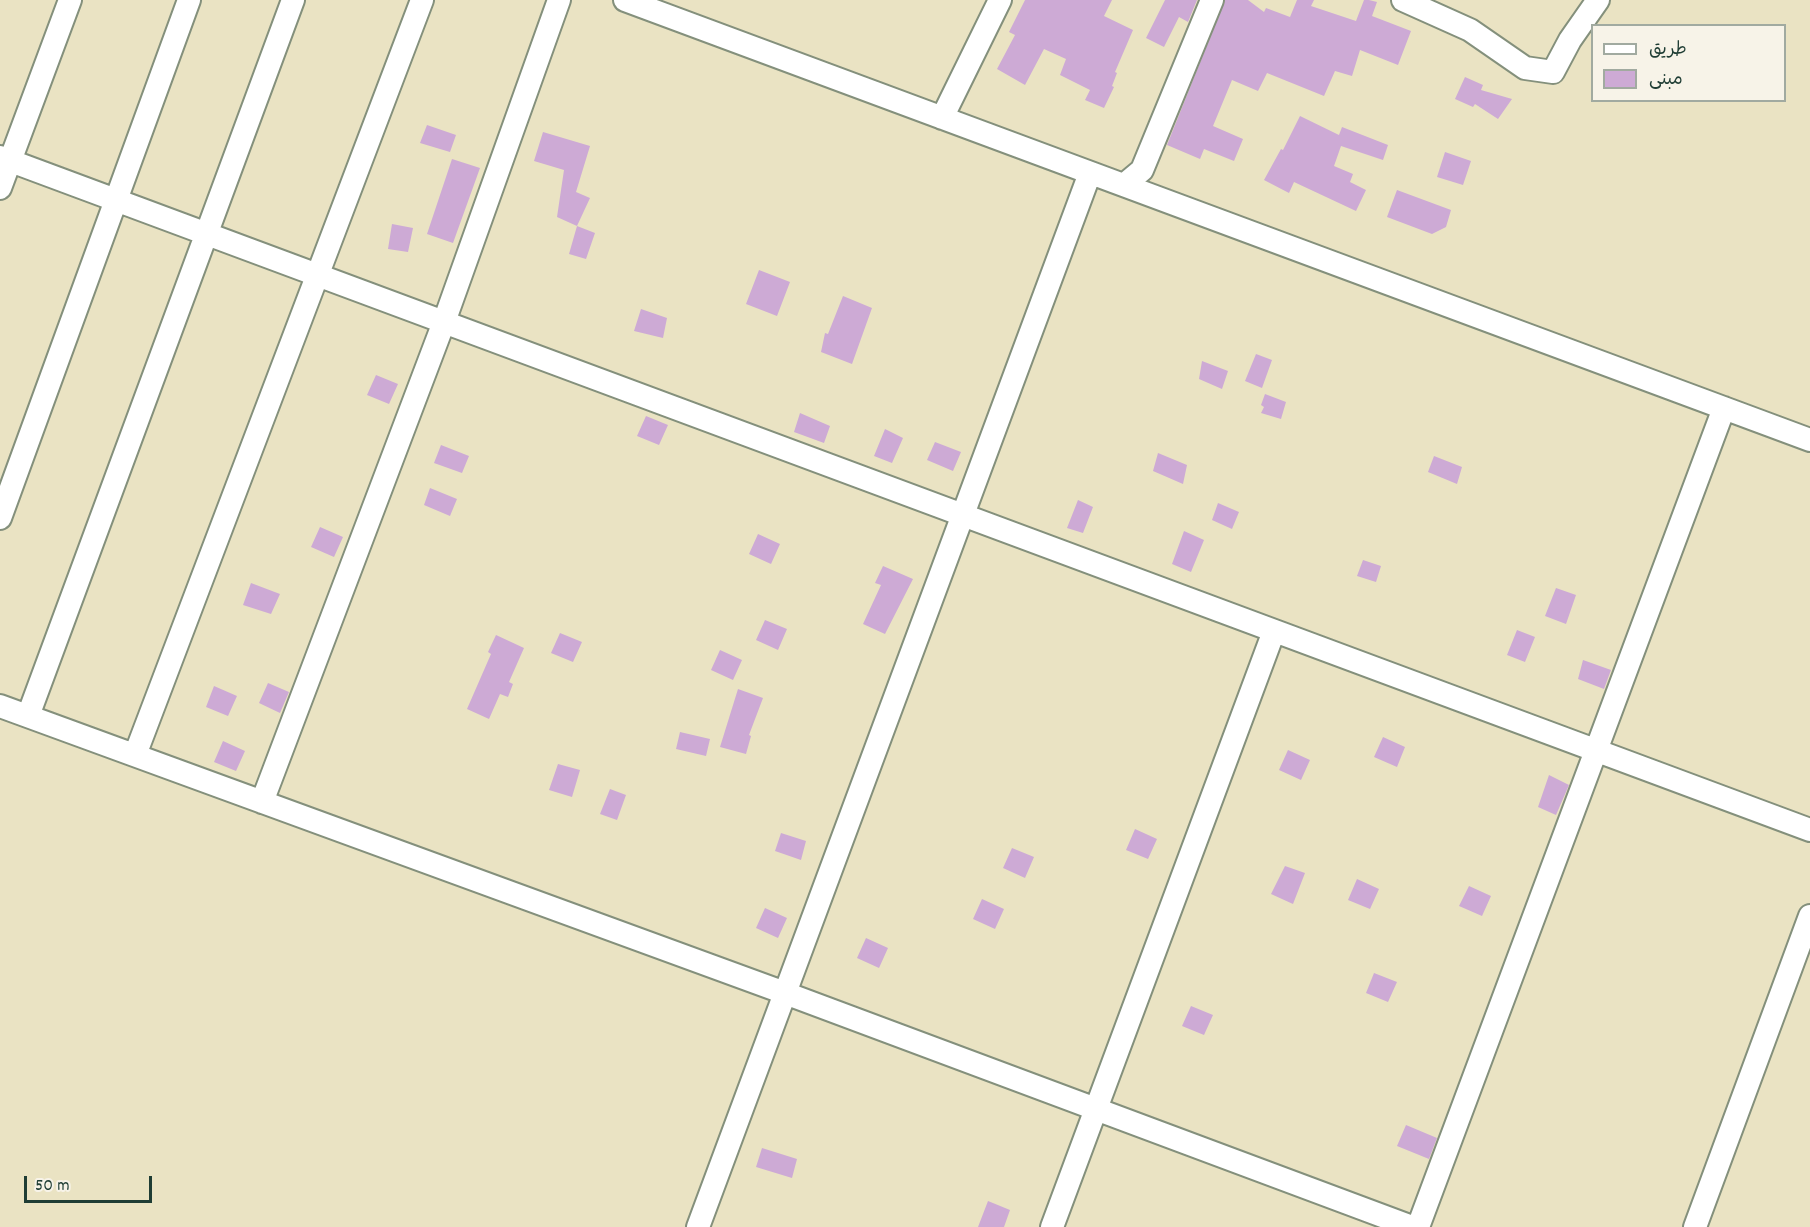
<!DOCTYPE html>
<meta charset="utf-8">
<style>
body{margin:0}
#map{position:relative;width:1810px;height:1227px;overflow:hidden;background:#eae3c3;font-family:Dekko,"Playpen Sans Arabic",sans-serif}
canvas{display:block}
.legend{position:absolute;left:1591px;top:24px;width:195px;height:78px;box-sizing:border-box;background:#f7f3e8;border:2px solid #a1aaa0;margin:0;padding:8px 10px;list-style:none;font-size:18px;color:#1f3d34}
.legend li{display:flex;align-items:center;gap:12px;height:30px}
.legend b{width:30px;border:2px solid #a1aaa0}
.scale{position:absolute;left:24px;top:1176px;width:128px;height:27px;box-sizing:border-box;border:3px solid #1f3d34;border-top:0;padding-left:8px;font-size:18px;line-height:21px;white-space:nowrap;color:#1f3d34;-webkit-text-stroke:4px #f7f3e8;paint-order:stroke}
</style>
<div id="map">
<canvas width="1810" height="1227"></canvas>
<ul class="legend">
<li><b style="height:8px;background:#fff"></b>طريق</li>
<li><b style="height:16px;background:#cdaad5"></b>مبنى</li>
</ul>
<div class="scale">50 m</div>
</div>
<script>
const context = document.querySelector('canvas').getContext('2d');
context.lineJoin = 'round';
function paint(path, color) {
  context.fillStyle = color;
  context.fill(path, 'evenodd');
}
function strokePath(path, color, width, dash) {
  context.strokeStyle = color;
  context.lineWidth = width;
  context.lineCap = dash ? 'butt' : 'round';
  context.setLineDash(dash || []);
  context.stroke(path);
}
paint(new Path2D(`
 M1025 0H1112L1104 16 1133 30 1115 72 1117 73 1112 86 1114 87 1104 108 1085 100 1090 90 1060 75 1066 59 1044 49 1025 85 997 69 1015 35 1009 32Z
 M1165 0H1197L1188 22 1179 17 1164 47 1146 38Z
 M1225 0H1248L1264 12 1266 8 1290 17 1297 0H1314L1311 6 1356 21 1364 0H1369L1377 2 1372 16 1411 31 1398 65 1360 50 1352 76 1335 71 1324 96 1267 73 1258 91 1232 80 1213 126 1243 139 1234 161 1204 149 1200 159 1167 145Z
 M1465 77 1483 85 1481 90 1512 99 1498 119 1475 104 1473 107 1455 99Z
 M1300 116 1339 135 1342 127 1388 145 1383 160 1341 146 1334 166 1353 174 1350 182 1366 190 1356 211 1294 182 1289 193 1264 180 1281 149 1283 150Z
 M427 125 456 135 450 152 420 143Z
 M543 132 590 146 576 192 590 198 577 226 557 217 564 170 534 161Z
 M1445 152 1471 161 1463 185 1437 177Z
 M452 159 480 168 453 243 427 234Z
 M1397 190 1451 210 1446 227 1432 234 1387 217Z
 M392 224 413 228 408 252 388 249Z
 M577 226 595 233 586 259 569 254Z
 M759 270 790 282 777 316 746 304Z
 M843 296 872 308 852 364 821 352 825 333 828 334Z
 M641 309 667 318 663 338 634 331Z
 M1256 354 1272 360 1262 388 1245 381Z
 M1202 361 1228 371 1222 389 1199 379Z
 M376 375 398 384 389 404 367 395Z
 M1265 394 1286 402 1281 419 1261 413 1264 407 1261 405Z
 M800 413 830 426 824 443 794 432Z
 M646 416 668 425 659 445 637 436Z
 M885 429 903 438 892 463 874 456Z
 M935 442 961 452 953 471 927 460Z
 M441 445 469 456 462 473 434 463Z
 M1158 453 1187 465 1183 484 1153 471Z
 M1434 456 1462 467 1457 484 1428 472Z
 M430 488 457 499 450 516 424 505Z
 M1078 500 1093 507 1083 533 1067 528Z
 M1218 503 1239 512 1232 529 1212 520Z
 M320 527 343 537 334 557 311 547Z
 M1184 531 1204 540 1191 572 1172 564Z
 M758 534 780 544 771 564 749 554Z
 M1363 560 1381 566 1376 582 1357 576Z
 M883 566 913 579 885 634 863 624 881 585 875 583Z
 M251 583 280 594 271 614 243 605Z
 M1556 588 1576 595 1566 624 1545 616Z
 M765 620 787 629 778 650 756 640Z
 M1517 630 1535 637 1525 662 1507 655Z
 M560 633 582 642 573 662 551 653Z
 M496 635 524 648 509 682 513 684 508 697 500 694 489 719 467 709 491 654 488 652Z
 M720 650 742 660 733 680 711 670Z
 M1583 660 1611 670 1604 689 1578 679Z
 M268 683 289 692 280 713 259 703Z
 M214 686 237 696 228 716 206 707Z
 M738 689 763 698 749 735 751 736 746 754 720 747Z
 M680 732 710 739 706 756 676 749Z
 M1383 737 1405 747 1397 767 1374 757Z
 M223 741 245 751 236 771 214 762Z
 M1288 750 1310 760 1301 780 1279 770Z
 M558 764 580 770 572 797 549 790Z
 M1549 775 1569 785 1556 815 1538 807Z
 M610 789 626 795 617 820 600 814Z
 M1135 829 1157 839 1148 859 1126 850Z
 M781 833 806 841 801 860 775 851Z
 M1012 848 1034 857 1025 878 1003 868Z
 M1285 866 1305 873 1293 904 1271 894Z
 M1357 879 1379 889 1370 909 1348 900Z
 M1469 886 1491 896 1482 916 1459 906Z
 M982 899 1004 909 995 929 973 919Z
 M765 908 787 918 778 938 756 928Z
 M866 938 888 948 879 968 857 958Z
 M1374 973 1397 982 1388 1002 1366 993Z
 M1191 1006 1213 1015 1204 1035 1182 1026Z
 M1406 1125 1437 1138 1429 1159 1397 1146Z
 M762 1148 797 1159 792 1178 756 1167Z
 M988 1201 1010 1210 1004 1227H978Z`), '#cdaad5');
const minor = new Path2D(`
 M625 0 1810 440
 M1403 0 1470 30 1525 68 1553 72 1570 40 1598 0
 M942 118 1000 0
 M0 157 1810 830
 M1124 185 1142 170 1212 0
 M0 188 70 0
 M0 518 189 0
 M0 706 785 993 1412 1227
 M28 716 293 0
 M135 755 422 0
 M262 802 444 322 559 0
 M698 1227 1090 173
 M1052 1227 1274 631
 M1418 1227 1724 408
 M1695 1227 1810 916`);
strokePath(minor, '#84907c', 26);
strokePath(minor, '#fff', 22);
</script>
